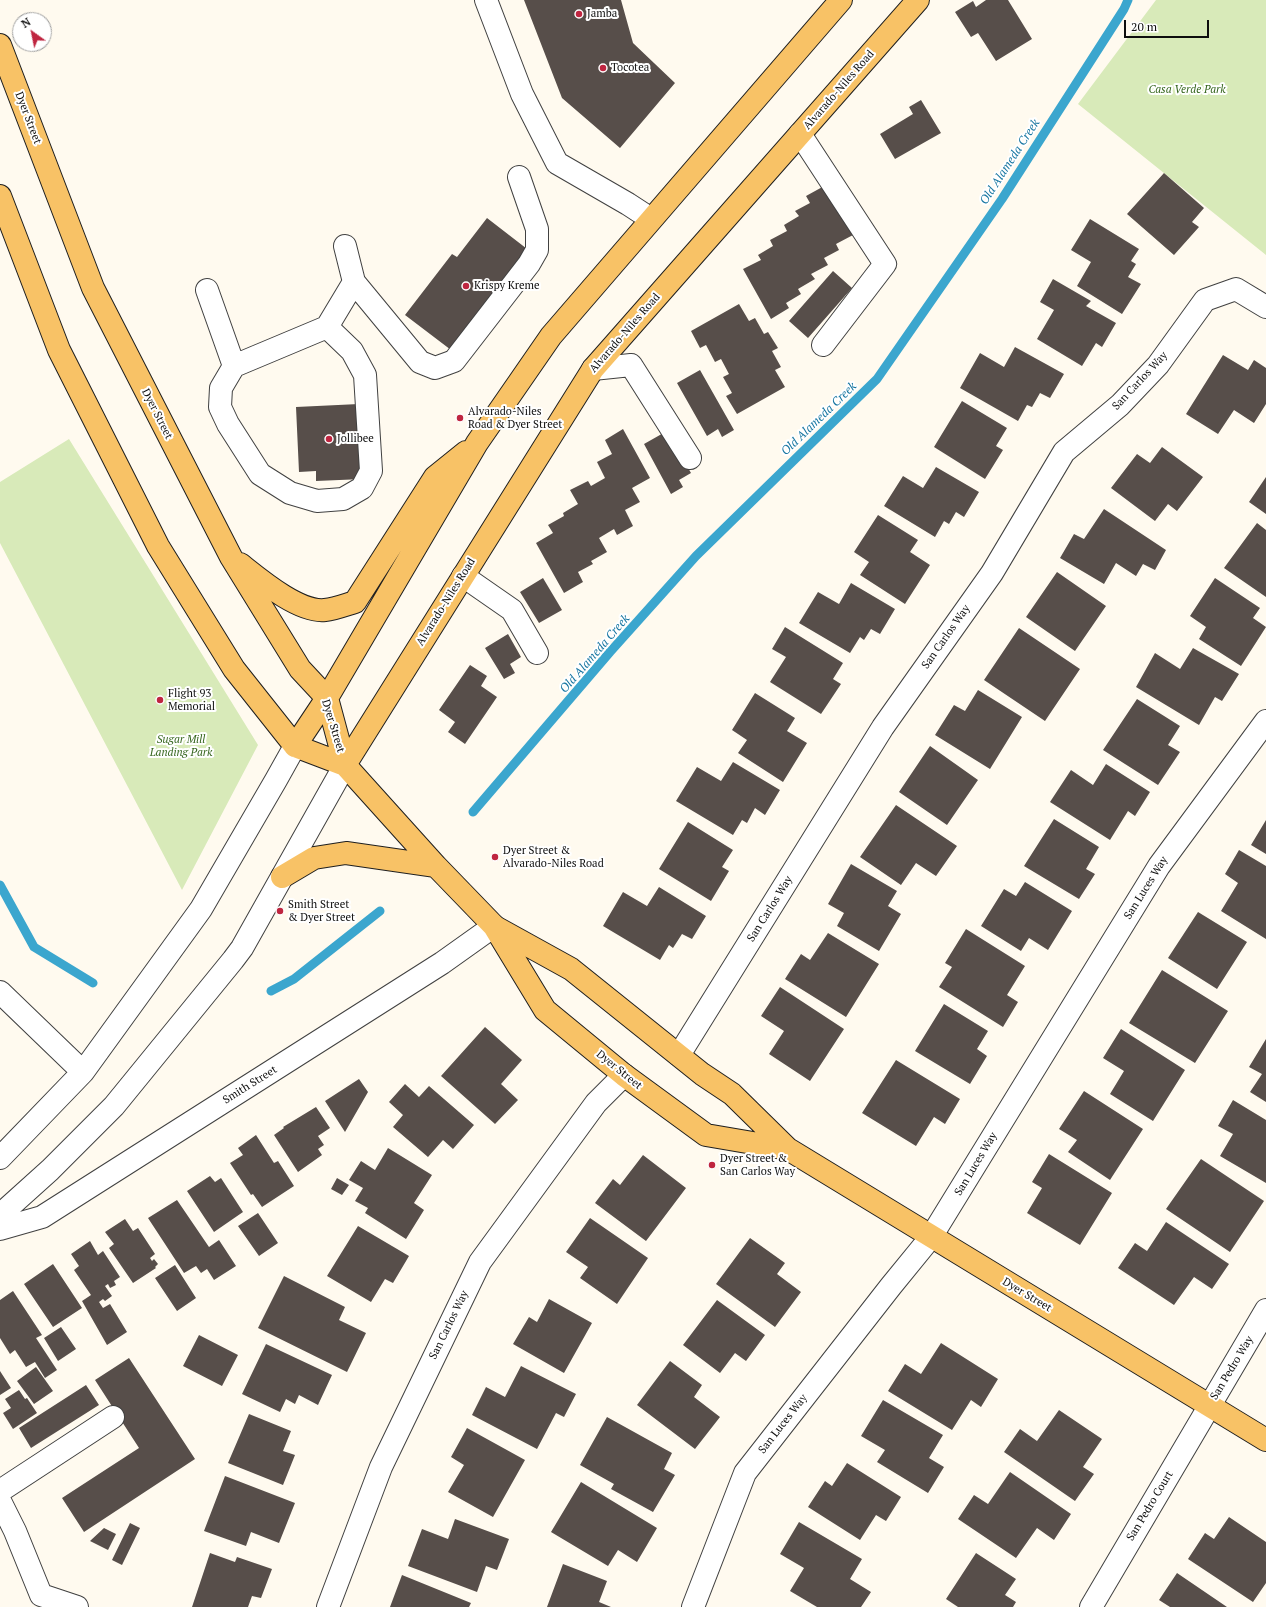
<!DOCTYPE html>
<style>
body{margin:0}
#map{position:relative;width:1266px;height:1607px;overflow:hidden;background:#fffaef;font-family:"PT Serif",serif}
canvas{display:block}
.north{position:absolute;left:12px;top:12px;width:40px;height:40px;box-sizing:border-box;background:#fff;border:1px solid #9f9f9f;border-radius:50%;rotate:327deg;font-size:11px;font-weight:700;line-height:16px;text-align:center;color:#0e0e0e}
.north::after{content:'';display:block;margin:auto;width:14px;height:18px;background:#bf2540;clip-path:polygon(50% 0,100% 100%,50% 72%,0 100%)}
.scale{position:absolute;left:1124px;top:20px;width:85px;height:18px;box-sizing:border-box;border:2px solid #0e0e0e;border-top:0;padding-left:5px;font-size:12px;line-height:14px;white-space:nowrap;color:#0e0e0e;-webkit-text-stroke:3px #fff;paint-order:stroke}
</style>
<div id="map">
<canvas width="1266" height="1607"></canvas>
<div class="north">N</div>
<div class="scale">20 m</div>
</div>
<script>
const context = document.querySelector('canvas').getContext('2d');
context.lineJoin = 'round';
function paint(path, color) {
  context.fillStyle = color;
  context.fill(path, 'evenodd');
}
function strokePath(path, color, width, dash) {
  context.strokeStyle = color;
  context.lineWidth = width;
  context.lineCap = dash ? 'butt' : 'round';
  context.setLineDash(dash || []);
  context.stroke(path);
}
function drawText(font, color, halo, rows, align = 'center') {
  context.font = font + ' "PT Serif",serif';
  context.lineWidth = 4;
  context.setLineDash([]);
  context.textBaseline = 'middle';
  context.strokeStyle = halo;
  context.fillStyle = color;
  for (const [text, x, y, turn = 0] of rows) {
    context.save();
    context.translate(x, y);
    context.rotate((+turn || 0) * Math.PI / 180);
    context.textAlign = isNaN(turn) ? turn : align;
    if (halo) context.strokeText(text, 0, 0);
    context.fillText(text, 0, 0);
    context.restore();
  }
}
paint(new Path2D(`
 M1156 0H1266V255L1078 104Z
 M69 439 258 745 182 890 0 543V482Z`), '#d8eab9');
strokePath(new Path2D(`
 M473 812 610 652 696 556 877 379 1002 199 1124 9 1128 0
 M0 885 34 947 93 983
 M271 991 294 979 380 911`), '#3ba6ce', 9);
paint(new Path2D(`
 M524 0H621L633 43 675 83 620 148 562 98Z
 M986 0H1008L1032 39 996 61 978 33 971 37 955 12 973 1 976 7Z
 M921 100 941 133 895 159 880 134 913 114 909 107Z
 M1164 173 1204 208 1192 222 1199 227 1174 255 1127 214Z
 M826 185 853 235 836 244 839 250 824 258 828 265 811 274 815 279 798 289 801 294 786 303 789 308 771 319 743 269 761 260 758 255 773 246 770 240 787 231 784 225 799 216 795 211 810 203 806 196Z
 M487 218 531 252 455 353 405 315 452 254 457 257Z
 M1090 219 1139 249 1131 261 1136 264 1128 277 1141 284 1122 314 1077 286 1091 262 1071 250Z
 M833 271 852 288 808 338 789 321Z
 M1053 279 1091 301 1086 306 1116 323 1102 347 1096 343 1082 366 1037 339 1054 310 1040 302Z
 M739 304 749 321 755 318 764 334 768 332 778 348 772 351 781 367 775 370 785 387 737 414 726 396 732 393 723 377 729 374 721 359 715 362 706 345 700 348 691 331Z
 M1015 347 1064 374 1050 398 1040 393 1032 407 1027 405 1018 421 960 388 980 353 1004 367Z
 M1223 355 1248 370 1254 360 1266 368V404L1254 423 1234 410 1218 434 1186 414Z
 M700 370 734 430 722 437 718 429 707 436 677 383Z
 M962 401 1007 428 996 446 1003 450 985 479 934 447Z
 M359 404 363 479 316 481V471L299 472 296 407Z
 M623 429 650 478 632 488 640 502 625 510 633 526 617 535 614 529 599 538 607 552 591 561 593 564 578 572 583 582 564 593 536 543 553 533 548 525 564 516 563 513 578 504 570 490 588 481 591 486 605 478 597 462 612 454 605 440Z
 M667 431 691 473 679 480 683 487 671 494 644 444Z
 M1162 447 1203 477 1177 511 1168 504 1155 521 1111 488 1137 454 1150 463Z
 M936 467 979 492 964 517 956 512 949 524 944 521 935 537 884 506 903 476 923 488Z
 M1266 477V514L1249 502Z
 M1104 509 1166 550 1155 570 1143 564 1136 576 1116 563 1104 584 1060 558 1074 534 1084 539Z
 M878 515 918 540 910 552 930 565 905 604 860 575 869 562 854 552Z
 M1257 523 1266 530V597L1224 568Z
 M1057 572 1106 606 1075 651 1026 617Z
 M543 578 562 610 539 623 520 592Z
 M1215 578 1260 608 1253 618 1266 627 1241 666 1199 639 1206 627 1190 616Z
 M851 583 895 609 880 634 871 629 864 640 860 637 850 653 799 623 818 592 839 604Z
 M785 627 843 663 833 679 841 684 821 714 770 682 786 657 772 649Z
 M1019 628 1080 669 1045 721 984 680Z
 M508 634 521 657 510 664 515 673 504 679 485 648Z
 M1193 648 1239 674 1222 701 1215 697 1199 725 1136 687 1155 653 1180 669Z
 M470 665 487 676 481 686 497 697 465 744 448 732 455 722 439 710Z
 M978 690 1022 717 990 769 935 735 954 705 965 711Z
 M755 693 795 718 787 731 807 743 783 782 738 753 747 740 732 730Z
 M1137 699 1180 726 1168 745 1180 752 1158 785 1103 750Z
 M930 746 978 780 947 825 899 792Z
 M733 762 780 790 765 815 755 808 747 823 742 820 733 835 676 801 697 767 721 781Z
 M1106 764 1150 792 1135 816 1128 811 1110 840 1050 802 1071 770 1093 785Z
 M896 805 957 846 936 876 916 863 901 885 860 857Z
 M1054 819 1099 847 1086 869 1095 874 1079 899 1024 866Z
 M1266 820V854L1251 845Z
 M688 822 733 850 722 867 729 871 711 901 659 869Z
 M1239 850 1266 866V939L1221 911 1238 883 1225 874Z
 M851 864 897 891 888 906 901 914 879 951 837 926 844 913 828 904Z
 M1025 882 1072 911 1048 950 1029 938 1021 951 981 926 1004 889 1016 896Z
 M659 887 706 916 692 939 682 934 673 948 669 945 660 960 603 926 623 892 647 906Z
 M1198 912 1247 942 1217 989 1168 958Z
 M966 929 1025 966 1007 995 1018 1002 1003 1027 939 987 952 967 945 963Z
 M828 933 879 964 846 1017 785 979 801 954 810 960Z
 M1162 970 1228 1011 1195 1063 1129 1023Z
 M780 987 844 1029 810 1081 769 1054 784 1031 761 1016Z
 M944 1004 988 1031 977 1049 987 1056 970 1084 915 1051Z
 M485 1027 522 1060 501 1084 518 1100 495 1124 441 1076Z
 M1121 1029 1185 1070 1153 1121 1110 1094 1124 1071 1103 1058Z
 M1266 1039V1102L1250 1092 1262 1074 1249 1067Z
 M896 1060 960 1099 945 1124 934 1117 916 1146 862 1113Z
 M359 1079 368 1092 345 1132 325 1101Z
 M405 1084 419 1097 429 1086 474 1125 453 1149 443 1140 428 1157 393 1127 403 1115 389 1102Z
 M1084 1091 1143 1129 1110 1180 1068 1152 1077 1140 1059 1129Z
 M1233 1100 1266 1120V1183L1220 1156 1233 1134 1218 1126Z
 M316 1107 330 1128 318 1136 324 1145 318 1149 322 1155 298 1172 274 1135 284 1128 283 1127Z
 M256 1135 274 1163 278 1161 294 1186 262 1207 253 1194 251 1195 230 1163 243 1155 238 1148Z
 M388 1148 432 1175 414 1203 424 1210 406 1239 365 1213 368 1208 355 1201 363 1188 349 1180 361 1161 375 1170Z
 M1049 1154 1112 1193 1080 1245 1027 1213 1042 1188 1032 1182Z
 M643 1155 686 1188 646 1241 595 1203 613 1179 620 1185Z
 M1201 1159 1264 1201 1230 1252 1166 1209Z
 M210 1176 215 1182 221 1178 243 1212 214 1232 187 1191Z
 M337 1178 349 1185 342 1195 331 1189Z
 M177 1200 209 1247 219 1240 236 1266 214 1280 207 1269 201 1273 196 1266 184 1273 148 1218Z
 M258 1213 278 1243 259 1256 238 1226Z
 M590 1218 648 1258 617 1304 580 1278 588 1267 566 1252Z
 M125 1219 133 1231 138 1228 155 1254 150 1258 152 1261 154 1259 158 1264 155 1267 156 1268 133 1283 109 1248 114 1244 105 1232Z
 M1166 1222 1229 1264 1212 1289 1194 1277 1174 1305 1118 1268 1135 1243 1147 1251Z
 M358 1226 409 1256 393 1283 385 1279 371 1302 327 1276Z
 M750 1238 785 1263 777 1274 801 1292 775 1327 716 1284Z
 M90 1241 98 1255 103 1251 120 1277 114 1281 116 1285 110 1288 108 1284 105 1286 112 1296 105 1301 103 1299 99 1302 103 1308 110 1304 127 1332 107 1345 82 1301 91 1295 74 1270 79 1266 71 1254Z
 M53 1264 82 1308 53 1327 24 1284Z
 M175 1265 196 1298 177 1311 155 1278Z
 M284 1276 345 1307 339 1320 366 1333 347 1372 258 1328Z
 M13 1291 42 1335 36 1338 57 1370 45 1378 35 1362 26 1367 15 1350 10 1354 0 1338V1300Z
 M549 1299 592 1323 564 1373 513 1344 529 1317 537 1322Z
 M717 1300 765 1335 746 1361 735 1353 720 1373 683 1345Z
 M61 1327 76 1349 58 1361 44 1338Z
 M199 1335 238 1355 222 1386 183 1366Z
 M941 1343 998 1379 981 1407 971 1400 952 1430 888 1391 905 1364 921 1374Z
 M266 1344 332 1375 318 1405 299 1395 295 1404 286 1399 280 1412 242 1394Z
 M129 1358 195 1459 84 1532 62 1498 139 1448 95 1380Z
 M670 1361 702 1385 694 1397 720 1417 695 1449 637 1405Z
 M521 1366 576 1394 564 1417 556 1413 537 1449 472 1415 486 1387 505 1397Z
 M36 1367 53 1391 34 1404 17 1381Z
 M0 1371 11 1388 0 1395Z
 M86 1385 99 1405 31 1448 19 1428Z
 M19 1390 25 1399 27 1398 37 1413 13 1429 3 1413 11 1408 5 1399Z
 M883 1400 943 1435 929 1458 944 1467 928 1493 877 1462 885 1450 861 1436Z
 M1059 1410 1102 1439 1083 1467 1094 1474 1075 1501 1004 1452 1020 1429 1037 1441Z
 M249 1414 291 1431 283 1451 295 1455 283 1485 228 1463Z
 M607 1417 672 1453 664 1469 675 1475 653 1512 611 1489 614 1484 580 1465Z
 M467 1428 525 1460 493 1517 448 1492 464 1465 451 1457Z
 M847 1463 901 1497 886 1521 876 1515 860 1540 808 1507 825 1481 832 1486Z
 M1010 1472 1071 1514 1054 1540 1037 1528 1016 1558 958 1519 974 1495 988 1504Z
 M225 1476 295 1503 279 1543 251 1532 246 1546 204 1531Z
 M581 1482 657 1528 637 1562 618 1550 608 1566 551 1532Z
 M1229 1517 1266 1542V1583L1253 1602 1188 1559 1205 1533 1214 1539Z
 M455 1519 509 1539 497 1570 486 1566 477 1592 408 1566 422 1529 448 1539Z
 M799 1522 862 1559 850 1579 871 1592 861 1607H817L790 1591 804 1568 780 1554Z
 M130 1523 140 1528 122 1565 112 1560Z
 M104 1528 116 1534 108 1550 90 1541Z
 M210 1553 235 1562 237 1557 272 1569 261 1598 252 1596 248 1607H192Z
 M976 1553 1016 1579 1005 1595 1016 1602 1013 1607H958L946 1599Z
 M563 1564 607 1581 599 1602 611 1607H547Z
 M1177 1573 1227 1607H1170L1159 1600Z
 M402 1575 471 1603 469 1607H390Z`), '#574e4a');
const minor = new Path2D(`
 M486 0 522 94 557 163 628 204 651 219
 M800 134 885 264 823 345
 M354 282 420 362 435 368 454 361 529 264 537 250V229L519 177
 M207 290 234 366 327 327 354 282 345 246
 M234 366 221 388 220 407 228 424 260 474 290 493 317 501 343 499 362 488 371 471 365 375 352 351 327 327
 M593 369 631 365 690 458
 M463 576 512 610 537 653
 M0 992 83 1072
 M679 1055 883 727 992 573 1064 452 1120 405 1158 365 1205 300 1236 289 1266 307
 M0 1158 83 1072 201 909 276 780 295 746
 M0 1215 50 1170 114 1106 233 960 242 948 345 765
 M0 1229 42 1217 442 963 494 926
 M0 1491 113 1417
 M0 1501 15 1531 41 1595 77 1607
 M328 1607 381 1467 480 1262 596 1103 624 1075
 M693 1607 745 1473 891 1286 931 1237 1159 866 1266 721
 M1091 1607 1266 1310`);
const major = new Path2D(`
 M0 45 93 288 231 557 300 669 327 698 345 765 436 866 494 926 545 1010 624 1075 706 1135 788 1149
 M0 196 59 350 158 546 234 669 295 746 345 765
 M240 564C259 579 299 613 325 610 335 609 345 605 355 602L435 477 466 452
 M295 746 327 698 477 443 551 336 841 0
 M345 765 593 369 918 0
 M282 877 314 858 346 853 436 866
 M495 927 571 969 702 1074 732 1094 788 1149 1266 1440`);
strokePath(minor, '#414141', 24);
strokePath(major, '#1f1f1f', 24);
strokePath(minor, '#fff', 22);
strokePath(major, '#f8c266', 22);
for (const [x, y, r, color] of [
 [579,14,4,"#bf2540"],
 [603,68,4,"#bf2540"],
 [466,286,4,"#bf2540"],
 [460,418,4,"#bf2540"],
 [329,439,4,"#bf2540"],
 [160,700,4,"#bf2540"],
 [495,857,4,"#bf2540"],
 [280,911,4,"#bf2540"],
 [712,1165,4,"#bf2540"]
]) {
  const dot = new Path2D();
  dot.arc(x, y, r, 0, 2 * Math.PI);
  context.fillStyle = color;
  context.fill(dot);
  strokePath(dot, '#fff', 1.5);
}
drawText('11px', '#0e0e0e', '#fff', [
 ["Jamba",587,14],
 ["Tocotea",611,68],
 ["Krispy Kreme",474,286],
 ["Alvarado-Niles",468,412],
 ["Road & Dyer Street",468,425],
 ["Jollibee",337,439],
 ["Flight 93",168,694],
 ["Memorial",168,707],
 ["Dyer Street &",503,851],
 ["Alvarado-Niles Road",503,864],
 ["Smith Street",288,905],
 ["& Dyer Street",288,918],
 ["Dyer Street &",720,1159],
 ["San Carlos Way",720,1172]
], 'left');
drawText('11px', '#0e0e0e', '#fff', [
 ["Alvarado-Niles Road",839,90,-49],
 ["Dyer Street",28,118,69],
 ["Alvarado-Niles Road",625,333,-49],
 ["San Carlos Way",1140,381,-47],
 ["Dyer Street",157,414,63],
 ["Alvarado-Niles Road",446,602,-58],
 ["San Carlos Way",946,637,-55],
 ["Dyer Street",333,726,73],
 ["San Luces Way",1146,888,-58],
 ["San Carlos Way",770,909,-58],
 ["Dyer Street",619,1070,39],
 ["Smith Street",250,1085,-32],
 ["San Luces Way",976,1164,-59],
 ["Dyer Street",1027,1295,31],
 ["San Carlos Way",449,1325,-64],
 ["San Pedro Way",1232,1368,-59],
 ["San Luces Way",783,1424,-52],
 ["San Pedro Court",1150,1506,-59]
]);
drawText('italic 11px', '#36661e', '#fff', [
 ["Casa Verde Park",1187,90],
 ["Sugar Mill",181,740],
 ["Landing Park",181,753]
]);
drawText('italic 12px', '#1776a1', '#fff', [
 ["Old Alameda Creek",1010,162,-57],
 ["Old Alameda Creek",819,419,-44],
 ["Old Alameda Creek",595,654,-49]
]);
</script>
